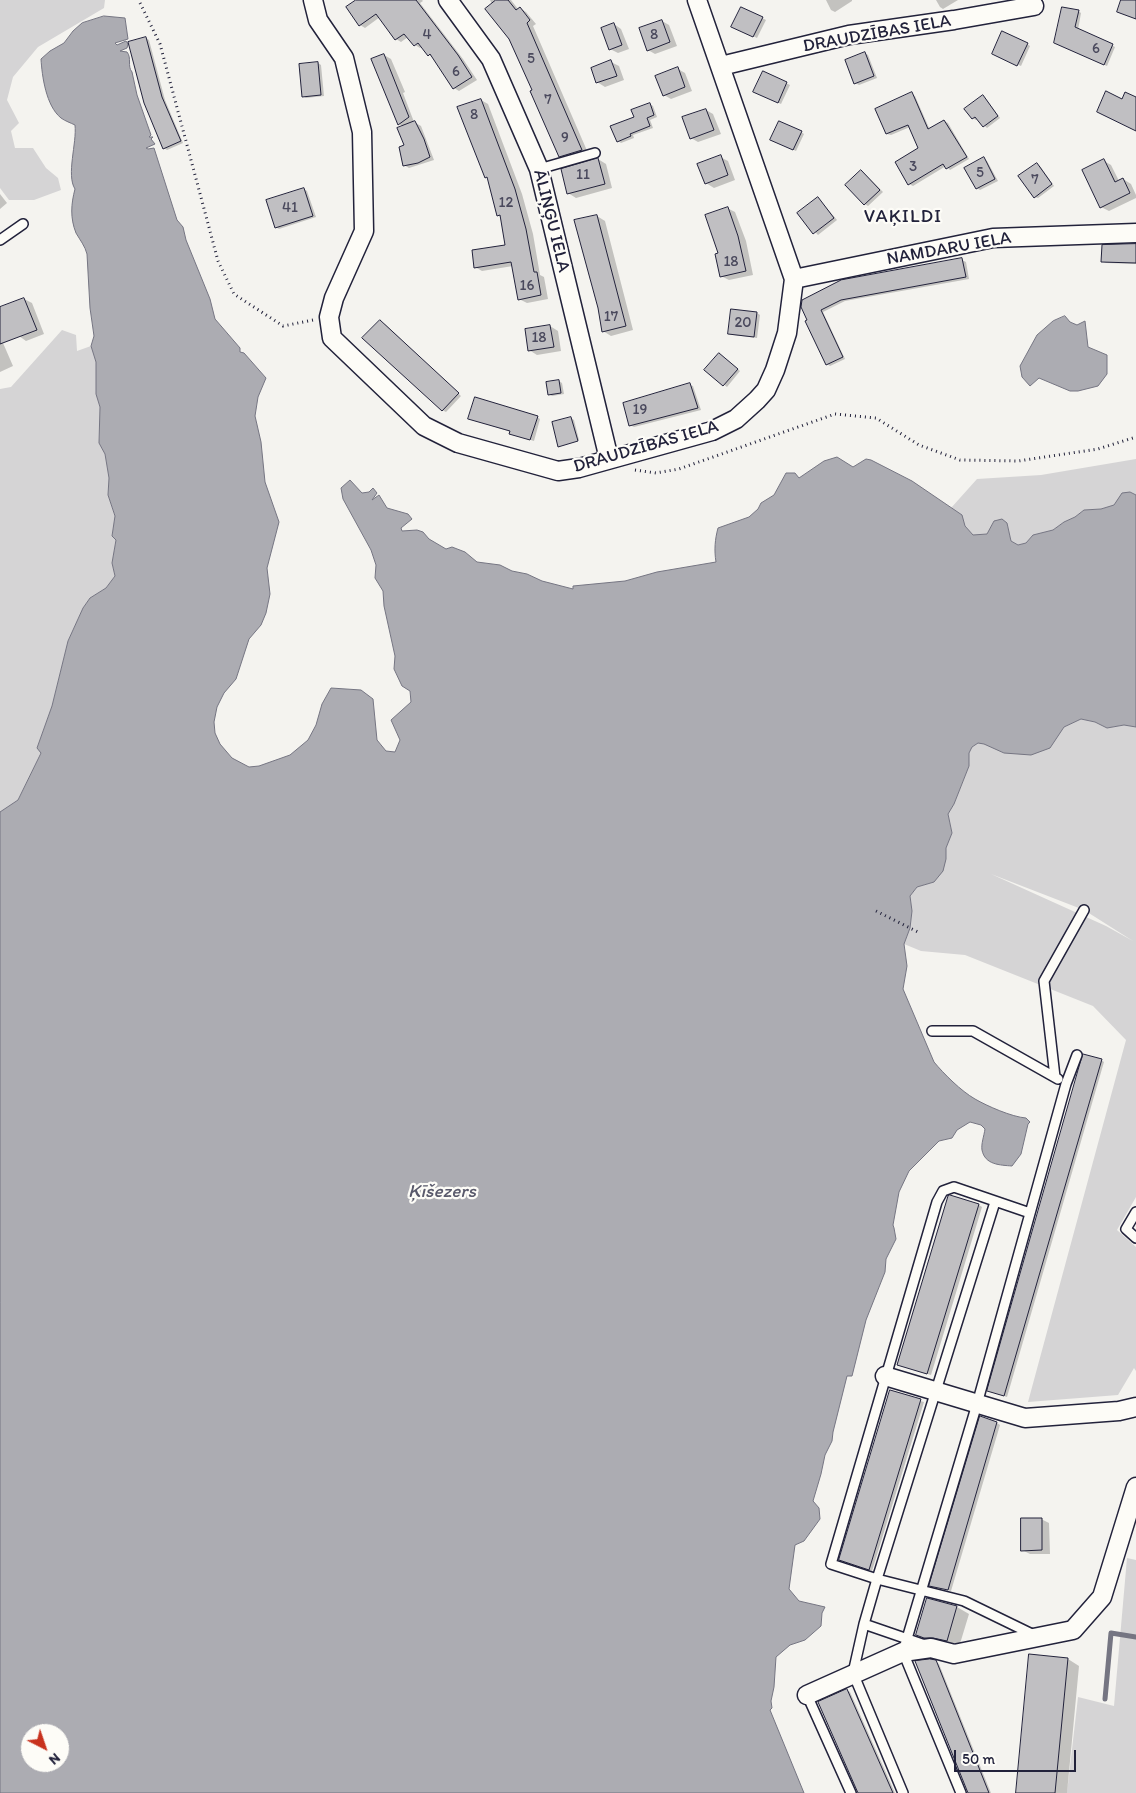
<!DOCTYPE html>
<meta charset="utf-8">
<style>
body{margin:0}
#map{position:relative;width:1136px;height:1793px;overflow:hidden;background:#f4f3ef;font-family:Itim,sans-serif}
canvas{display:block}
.north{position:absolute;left:20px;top:1723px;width:50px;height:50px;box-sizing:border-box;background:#fdfcf7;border:1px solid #a5a5ac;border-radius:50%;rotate:139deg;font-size:14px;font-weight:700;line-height:20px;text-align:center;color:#22223b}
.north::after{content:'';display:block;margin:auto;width:18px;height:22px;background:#c8321e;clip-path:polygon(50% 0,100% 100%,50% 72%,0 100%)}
.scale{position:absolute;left:954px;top:1750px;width:122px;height:22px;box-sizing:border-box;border:2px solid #22223b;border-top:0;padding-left:6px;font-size:15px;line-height:18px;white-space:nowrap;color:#22223b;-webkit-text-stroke:4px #fdfcf7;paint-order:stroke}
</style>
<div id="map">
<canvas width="1136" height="1793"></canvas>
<div class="north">N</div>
<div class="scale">50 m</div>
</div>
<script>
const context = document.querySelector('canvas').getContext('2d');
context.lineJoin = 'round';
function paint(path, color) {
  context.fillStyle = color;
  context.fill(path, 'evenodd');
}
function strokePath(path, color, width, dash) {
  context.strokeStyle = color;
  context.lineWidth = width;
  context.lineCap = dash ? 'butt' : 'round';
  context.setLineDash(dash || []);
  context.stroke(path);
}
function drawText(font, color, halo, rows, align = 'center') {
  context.font = font + ' Itim,sans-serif';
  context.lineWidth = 4.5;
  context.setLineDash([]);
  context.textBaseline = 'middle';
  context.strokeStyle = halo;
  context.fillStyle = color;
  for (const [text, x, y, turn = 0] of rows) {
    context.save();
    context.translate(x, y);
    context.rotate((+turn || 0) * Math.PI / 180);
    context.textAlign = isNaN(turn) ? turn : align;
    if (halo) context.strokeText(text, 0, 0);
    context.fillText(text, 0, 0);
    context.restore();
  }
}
paint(new Path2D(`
 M0 0H105L104 8 38 47 13 77 7 100 19 123 11 131 15 148H33L46 168 58 178 61 190 34 200H9L0 188Z
 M62 330 76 335 77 351 91 346 96 361V393L100 407 99 443 105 454 109 478 108 495 115 517 112 535 116 540 112 563 115 576 106 588 90 598 83 608 68 641 52 706 37 748 41 752 18 800 0 812V389L11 387Z
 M1136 459V495L1130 492 1114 505 1101 509 1084 510 1075 517 1064 522 1053 530 1033 535 1026 543 1018 545 1011 541 1007 523 994 521 987 534 973 536 951 508 977 479 1041 475Z
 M1081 719 1095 722 1107 728 1124 725 1136 727V1197L1117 1230 1136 1247V1371L1134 1368 1118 1395 1028 1402 1126 1040 1093 1006 965 955 921 951 904 944 910 928 912 911 910 896 917 887 934 882 946 859V848L952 833 948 814 954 804 969 766V753L972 747 978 743H984L1004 753 1050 748 1064 727ZM991 874 1084 910 1133 941 1106 926Z
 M1127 1558 1136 1560V1793H1067L1078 1697 1114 1706Z`), '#d5d4d5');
const water = new Path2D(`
 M104 16 125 18 128 39 115 43 117 45 126 41 128 44 127 48 120 51 127 52C132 58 127 66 132 72L137 95 151 135 149 137H153L151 139 155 144 146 148 148 149 154 148 177 220 183 227 186 240 210 299 215 319 240 348V352L244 353 266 378 258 397 255 416 261 442 265 482 279 522 267 568 270 594 266 613 261 625 249 639 236 679 224 693 217 707 214 722 215 733 220 744 232 758 249 767 259 766 290 755 308 740 316 725 322 704 331 688 361 690 373 699 377 740 386 751 395 752 400 740 391 720 411 702 410 691 402 686 394 669 395 656 384 606 383 591 375 578 376 565 371 550 343 499 341 488 350 480 362 493 369 492 373 488 377 493 372 500 379 495 387 508 408 514 412 519 401 528 402 531 417 530 423 532 429 539 446 549 452 547 465 552 477 562 500 565 512 571 527 574 542 581 573 589V586L625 581 657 572 716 562C714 550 715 539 718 528L749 517 758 509 761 503 774 495 786 473H795L799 478 824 461 837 457 853 467 866 459 871 460 912 481 962 515 965 526 973 535 987 534 994 521 1002 519 1007 523 1011 541 1018 545 1026 543 1033 535 1053 530 1064 522 1075 517 1084 510 1101 509 1114 505 1122 493 1130 492 1136 495V727L1124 725 1107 728 1095 722 1081 719 1064 727 1050 748 1031 755 1004 753 984 744 978 743 972 747 969 753V766L954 804 948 814 952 833 946 848V859L943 871 934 882 917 887 910 896 912 911 910 928 904 944 907 966 903 989 934 1062C944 1074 961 1091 975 1099 987 1106 1012 1117 1026 1118L1030 1122 1028 1124 1021 1154 1012 1166C1000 1165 985 1165 982 1150 981 1144 984 1136 985 1129L981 1125 970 1122 957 1130 952 1138 939 1141 909 1171 899 1192 893 1225 894 1228 896 1239 886 1259 885 1272 866 1320 852 1376H847L833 1432 832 1441 825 1455 821 1474 813 1501 819 1508 820 1519 804 1541 795 1545 789 1589 799 1601 825 1607 822 1613 821 1626 805 1640 790 1645 776 1657 774 1687 771 1701 772 1708 770 1710 804 1793H0V812L18 800 41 753 37 748 52 706 68 641 83 608 90 598 106 588 115 576 112 563 116 540 112 536 115 516 108 495 109 478 105 454 99 443 100 407 96 394V362L91 346 94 336 90 308 87 254C85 246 80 240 76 233 70 218 71 204 75 189 66 175 77 143 75 125 71 123 65 121 61 118 46 106 42 76 41 59L50 51 64 43 73 31 82 23ZM30 1733H60V1763H30Z
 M1065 316 1070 322 1077 325 1085 321 1088 347 1107 355V374L1098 386 1078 391H1070L1039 378 1030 386 1022 377 1020 366 1037 335 1053 321Z`);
paint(water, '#acacb2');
strokePath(water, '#757582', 1);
paint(new Path2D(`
 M359 0H422L423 1 420 3 463 59 477 80 459 91 454 88 434 58 429 55 423 46 420 48 415 45 408 37 401 42 396 39 380 17 365 28 360 25Z
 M490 0H511L518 9 520 8 526 12 536 24 533 26 588 153 566 159 560 156 534 90Z
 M826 0H852V1L835 12 831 10Z
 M936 0H958L943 9 940 7Z
 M742 8 766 20 757 38 733 26Z
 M1078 11 1081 13 1078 30 1115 47 1107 66 1059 45Z
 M662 21 669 25 677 46 655 54 648 50Z
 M614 24 621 29 629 49 618 53 610 49Z
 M146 38 149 40 165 100 183 143 167 150 164 148Z
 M1027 44 1030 46 1021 66 997 55Z
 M865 53 868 55 877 78 859 85 855 83Z
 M384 55 391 59 405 92 403 93 414 122 421 126 434 160 409 168 404 165 406 146 404 127 399 124Z
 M611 62 619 66 624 80 605 87 597 82Z
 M318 63 321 65 324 96 306 98 303 96Z
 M678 69 685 73 692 91 671 99 664 95Z
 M764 73 790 85 781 104 758 93Z
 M912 94 915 96 930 130 944 121 948 123 969 159 950 170 946 166 913 186 909 184 920 148 910 127 891 135 887 134 877 109Z
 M983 97 986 99 1000 118 987 128 978 119 976 120 972 118Z
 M481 100 488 104 522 194 533 234 540 275 544 277 548 299 527 303 519 299 513 266 482 271 475 267 507 246 502 218 498 215 488 178 486 177Z
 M650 104 653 106 657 117 650 120 653 128 633 135 634 138 621 143 618 141 635 118Z
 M706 110 713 114 721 134 698 142 691 138Z
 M801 132 804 134 796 151 775 141Z
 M720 157 728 161 735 180 714 188 706 183Z
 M598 159 606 164 612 188 576 198 568 193Z
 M984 159 987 161 998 181 980 190 977 188Z
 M1104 161 1111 165 1119 181 1123 179 1131 184 1136 195V198L1109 211 1101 207Z
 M1037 165 1040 166 1054 186 1038 198 1035 197Z
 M862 171 883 192 868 206 865 204Z
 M304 189 307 191 316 217 279 229 276 227Z
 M0 194 7 203 0 209Z
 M818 198 837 220 818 235 798 214Z
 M727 208 735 212 746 241 753 275 729 280 721 276 720 254Z
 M597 216 605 221 633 330 611 336 603 331Z
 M1136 244V264L1106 263 1102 261Z
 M962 260 966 262 969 279 845 301 823 312 845 359 830 366 827 364 802 307Z
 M24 299 32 303 44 334 26 341 19 336Z
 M732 310 757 313 760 315 757 338 733 335 729 333Z
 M384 323 461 396 446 412 442 410Z
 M550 326 558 331 561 351 537 355 529 350Z
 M0 341 3 343 13 366 0 372Z
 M722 356 740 371 727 387 706 370Z
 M559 381 562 383 564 394 552 396 549 394Z
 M690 385 693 386 701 410 634 427 630 425Z
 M537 417 540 419 534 441 514 435 511 432 473 420Z
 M571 418 574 420 579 440 560 445V446H559Z
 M1101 1060 1104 1062 1007 1397 992 1392Z
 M979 1205 982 1207 931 1375 901 1366Z
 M920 1401 924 1402 872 1571 843 1561Z
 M997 1423 1000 1425 951 1591 934 1587Z
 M1041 1519 1049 1523 1050 1554H1030L1022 1550Z
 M927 1600 957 1607 969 1614 959 1647 929 1641 917 1635Z
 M1068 1659 1079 1666 1067 1793H1017Z
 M935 1661 939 1664 991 1793H969Z
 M847 1690 850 1692 895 1793H860Z`), '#0003');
strokePath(new Path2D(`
 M1105 1699 1111 1633 1136 1637`), '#757582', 5);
const building = new Path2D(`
 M356 0H416L458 55 472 77 453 89 430 54 428 56 418 43 414 46 404 34 395 40 376 14 359 26 346 7Z
 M496 0H508L516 10 520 7 530 20 527 23 582 150 559 157 530 91 532 90 509 39 485 9Z
 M1121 0H1136V19L1117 12Z
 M741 7 763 17 753 37 731 27Z
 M1062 7 1079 10 1075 27 1113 44 1104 65 1054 43Z
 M662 20 670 42 647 51 639 28Z
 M614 23 622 45 609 50 601 28Z
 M1002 31 1028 43 1017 66 992 54Z
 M146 37 162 97 181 141 163 149 144 103 128 42Z
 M865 52 874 76 854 84 845 60Z
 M384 54 409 117 398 125 371 59Z
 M611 60 617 76 596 83 591 68Z
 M318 62 321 95 302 97 299 64Z
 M678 67 685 87 663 96 655 76Z
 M763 71 787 82 778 103 753 92Z
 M1106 91 1122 99 1125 92 1136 97V131L1097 112Z
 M912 92 928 129 944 120 967 157 946 169 943 164 908 185 895 162 918 148 908 125 886 134 875 109Z
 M983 95 998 116 983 127 975 117 972 119 964 109Z
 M481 99 515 189 526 229 534 272H537L541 295 518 300 511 262 474 268 472 250 505 245 500 215 497 216 487 177 485 178 457 107Z
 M650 103 654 115 647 118 650 126 630 134 631 136 617 142 610 126 634 117 631 110Z
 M706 109 714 130 690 139 682 117Z
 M415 121 424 139 430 157 418 163 403 166 399 147 404 145 397 128Z
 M779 121 802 131 793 150 770 140Z
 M721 155 728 175 705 184 697 164Z
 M984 157 995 179 976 189 964 168Z
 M598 158 605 184 567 194 561 169Z
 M1104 159 1115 182 1123 178 1130 193 1100 208 1082 170Z
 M1037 163 1052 184 1034 198 1018 176Z
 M861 170 880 190 864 205 845 185Z
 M304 188 313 216 275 228 266 200Z
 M818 197 834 218 813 234 797 213Z
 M728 207 738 236 746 271 720 277 715 254 718 253 705 215Z
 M597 215 626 326 602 332 598 308 574 220Z
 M1136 244V263L1101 262 1102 245Z
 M962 258 966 277 841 300 821 310 843 357 826 365 805 321 807 320 801 307 802 300 841 280Z
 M24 298 37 330 0 344V307Z
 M731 309 757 312 754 337 728 334Z
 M380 320 459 393 442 411 362 338Z
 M550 325 554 347 528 351 525 329Z
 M719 353 738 369 723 386 704 370Z
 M559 380 561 393 548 395 546 382Z
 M690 383 698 408 629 426 623 403Z
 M475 397 538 416 530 440 509 434 510 431 468 419Z
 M571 417 578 441 558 447 552 422Z
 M1083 1054 1102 1059 1004 1396 987 1391Z
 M950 1195 979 1204 927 1374 897 1365 948 1196Z
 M890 1390 921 1399 869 1570 839 1560Z
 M980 1416 997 1422 948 1590 929 1586Z
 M1021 1518H1042V1550L1021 1551Z
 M927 1598 957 1606 947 1641 933 1638H924L916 1635Z
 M1029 1654 1068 1658 1055 1793H1016Z
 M930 1659 936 1660 989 1793H968L915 1661Z
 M847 1689 893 1793H858L818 1702Z`);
paint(building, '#c0bfc2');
strokePath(building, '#22223b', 1);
const service = new Path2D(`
 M539 169 595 153
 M0 240 23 224
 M932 1031H973L1058 1079
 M1055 1077 1044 981 1084 910
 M1136 1212 1126 1229 1136 1238
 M1030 1213 954 1187 943 1191 937 1202 831 1564 877 1579 964 1601 1036 1636
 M864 1624 925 1645
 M807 1695 851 1793
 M903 1793 853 1673 864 1624 877 1579 995 1202
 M961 1793 903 1652 977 1404 1066 1084 1077 1055`);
const minor = new Path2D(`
 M313 0 318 20 344 58 362 132 364 231 334 298 329 317 332 338 424 426 458 443 558 471 579 468 712 431 736 419 757 400 766 390 775 370 787 333 794 279 697 0
 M448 0 491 59 539 169 609 459
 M721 66 849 35 954 20 1034 6
 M794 279 993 238 1136 233
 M885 1376 1025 1418 1119 1411 1136 1407
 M807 1695 903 1652 931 1648 954 1654 1073 1630 1102 1597 1136 1487`);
strokePath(service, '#22223b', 12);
strokePath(minor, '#22223b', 21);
strokePath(new Path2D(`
 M140 3 160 44 218 261 234 294 283 326 313 320
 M635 470 656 473 679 469 835 414 876 418 919 445 960 460 1018 461 1098 449 1136 437
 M876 911 918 932`), '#22223b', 3, [1, 4]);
strokePath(service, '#fdfcf7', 9);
strokePath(minor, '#fdfcf7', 18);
drawText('15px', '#4a495d', null, [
 ["4",427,35],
 ["8",654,35],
 ["6",1096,49],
 ["5",531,59],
 ["6",456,72],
 ["7",548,100],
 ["8",474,115],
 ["9",565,138],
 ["3",913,167],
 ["5",980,173],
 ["11",583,175],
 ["7",1035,180],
 ["12",506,203],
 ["41",290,208],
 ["18",731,262],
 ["16",527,286],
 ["17",611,317],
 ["20",743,323],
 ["18",539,338],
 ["19",640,410]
]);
drawText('18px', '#22223b', '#fdfcf7', [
 ["DRAUDZĪBAS IELA",877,34,-10],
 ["ĀLIŅĢU IELA",551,221,76],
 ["NAMDARU IELA",949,249,-10],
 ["DRAUDZĪBAS IELA",646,447,-16]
]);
context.letterSpacing = '1px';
drawText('19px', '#22223b', '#fdfcf7', [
 ["VAĶILDI",903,217]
]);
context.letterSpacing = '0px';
drawText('italic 19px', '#59596b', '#fdfcf7', [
 ["Ķīšezers",442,1192]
]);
</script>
